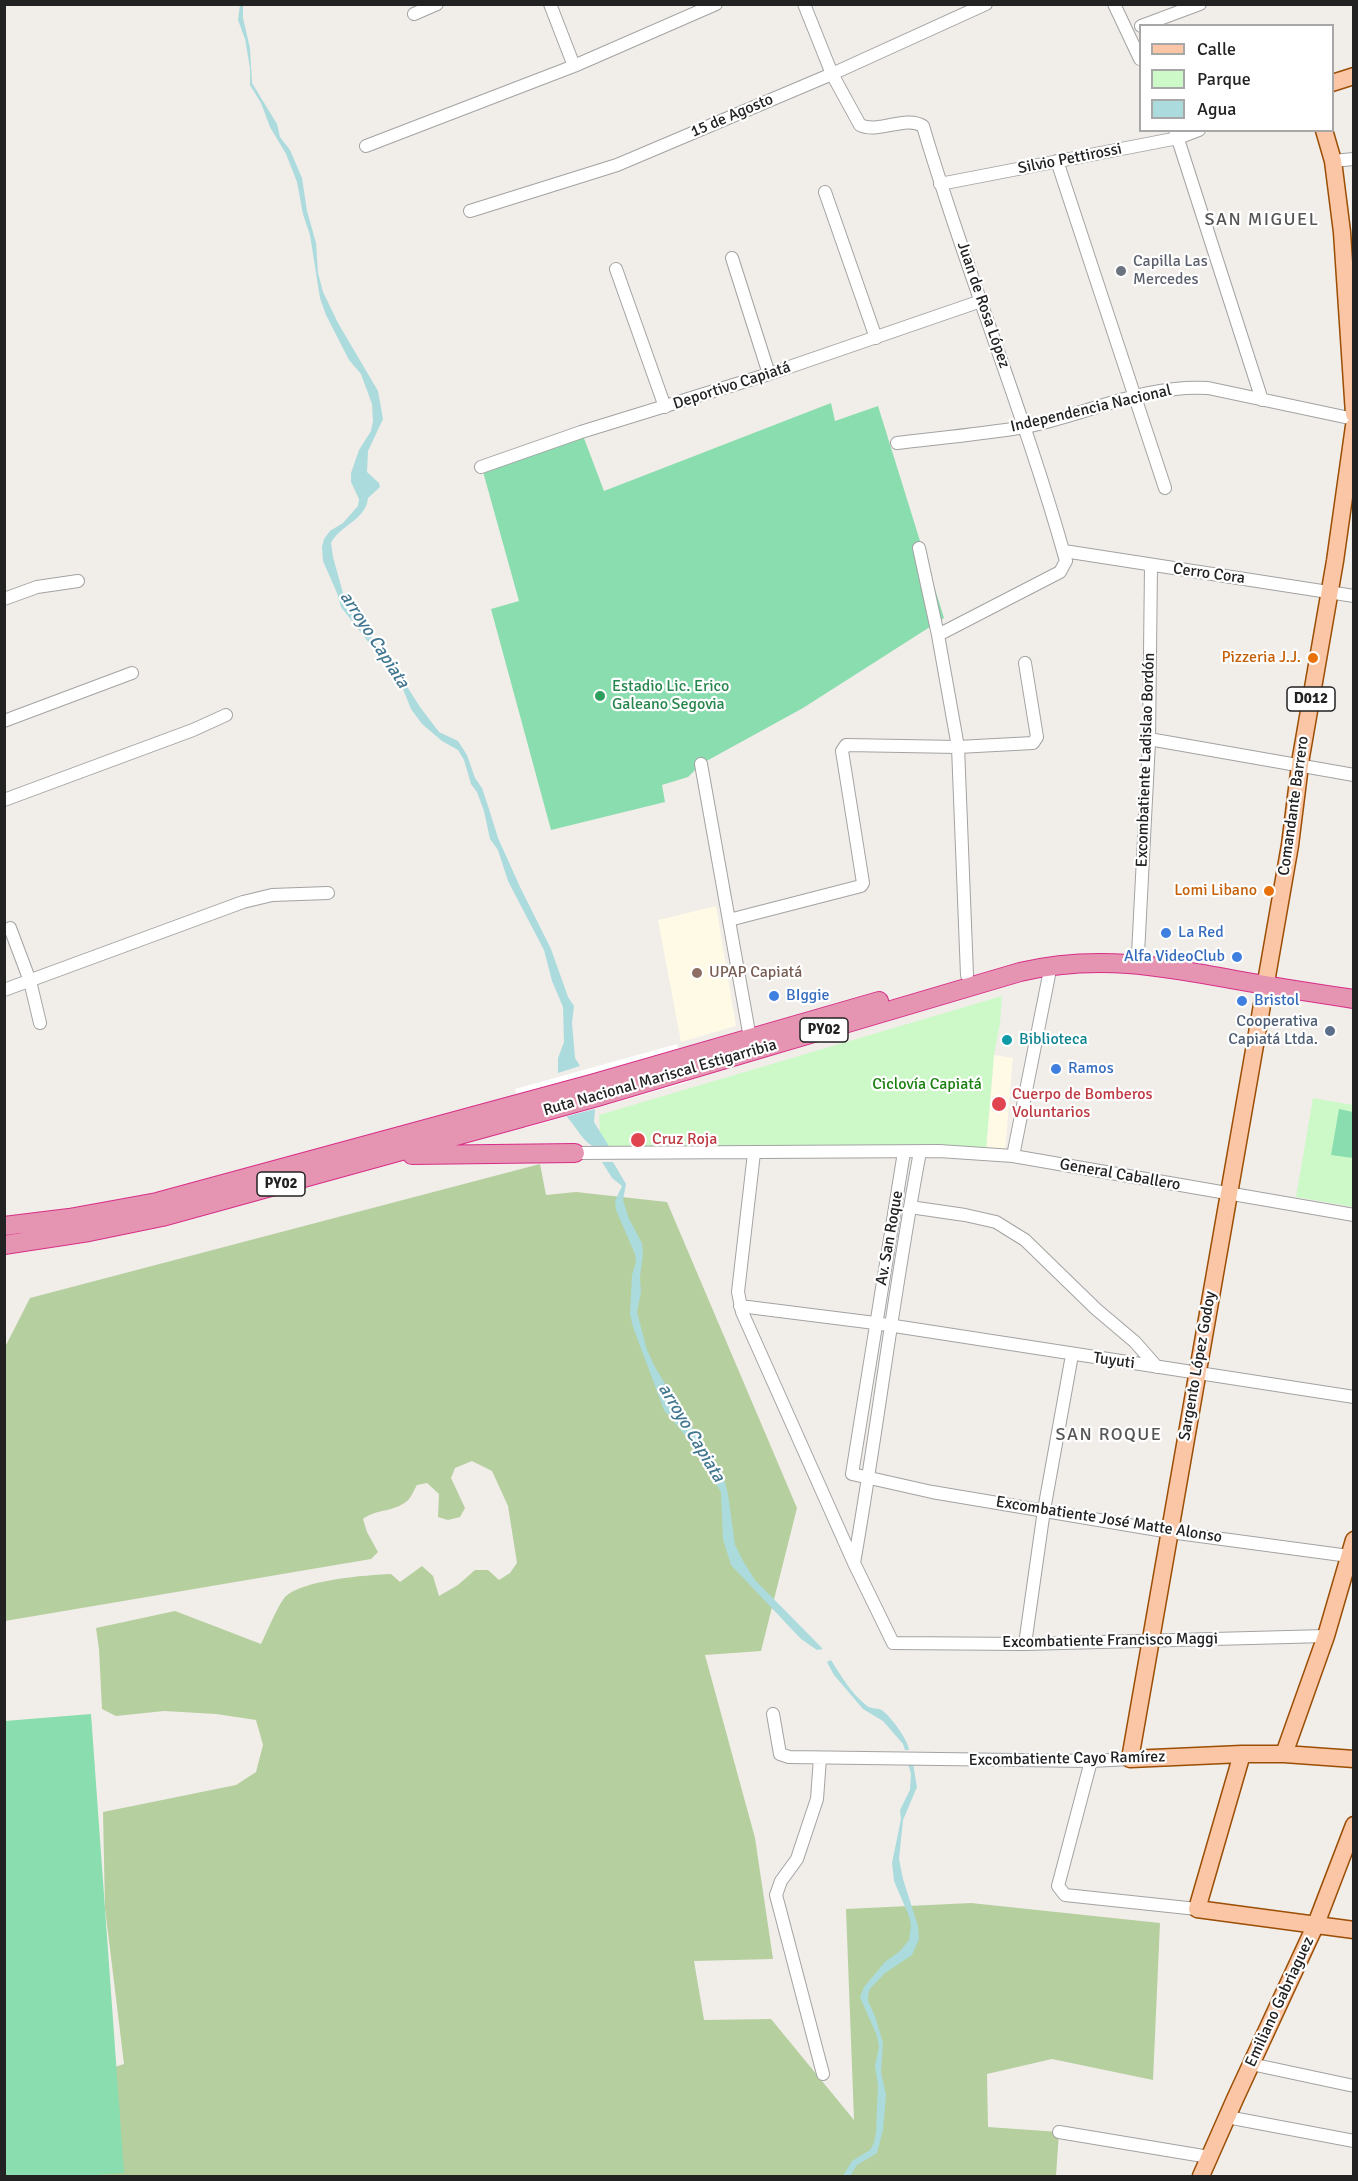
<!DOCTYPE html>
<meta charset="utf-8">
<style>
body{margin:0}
#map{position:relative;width:1358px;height:2181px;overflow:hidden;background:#f1ede9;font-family:Signika,sans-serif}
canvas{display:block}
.frame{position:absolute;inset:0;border:6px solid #222;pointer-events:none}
.legend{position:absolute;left:1139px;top:24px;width:195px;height:108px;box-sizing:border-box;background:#fff;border:2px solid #a7a7a7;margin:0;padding:8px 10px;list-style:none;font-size:18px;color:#222}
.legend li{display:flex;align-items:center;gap:12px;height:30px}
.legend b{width:30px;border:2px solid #a7a7a7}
</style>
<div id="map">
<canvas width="1358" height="2181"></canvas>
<div class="frame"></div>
<ul class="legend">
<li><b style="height:8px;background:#fac6a6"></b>Calle</li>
<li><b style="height:16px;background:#cdf9c9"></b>Parque</li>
<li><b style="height:16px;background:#abdbdd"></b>Agua</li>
</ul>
</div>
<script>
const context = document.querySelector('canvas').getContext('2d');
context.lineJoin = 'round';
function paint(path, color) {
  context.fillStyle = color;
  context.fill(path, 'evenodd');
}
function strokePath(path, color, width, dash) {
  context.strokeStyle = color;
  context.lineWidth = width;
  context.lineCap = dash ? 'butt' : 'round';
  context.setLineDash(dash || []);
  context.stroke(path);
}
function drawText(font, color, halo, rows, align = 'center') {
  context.font = font + ' Signika,sans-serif';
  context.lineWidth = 4.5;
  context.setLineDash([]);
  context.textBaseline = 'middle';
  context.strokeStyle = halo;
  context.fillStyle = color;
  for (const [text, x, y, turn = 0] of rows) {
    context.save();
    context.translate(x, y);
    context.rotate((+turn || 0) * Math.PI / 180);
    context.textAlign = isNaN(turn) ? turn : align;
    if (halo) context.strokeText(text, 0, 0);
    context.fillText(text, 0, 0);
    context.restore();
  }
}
paint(new Path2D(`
 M716 906 736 1026 681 1042 658 920Z
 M994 1055 1013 1058 1005 1152 986 1150Z`), '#fefae5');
paint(new Path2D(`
 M540 1164 546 1195 576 1192 667 1202 797 1508 761 1651 705 1655 755 1838 773 1959 694 1961 704 2020 771 2019 854 2120 846 1909 971 1903 1160 1923 1153 2080 1052 2059 987 2074 988 2127 1059 2132 1056 2176H9L90 2075 124 2064 105 1908 103 1812 236 1785 256 1772 263 1745 256 1720 216 1714 164 1711 116 1716 102 1709 99 1649 96 1628 175 1611 261 1644C267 1632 277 1607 285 1597 301 1580 367 1575 391 1574L400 1582 422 1566 433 1576 439 1596 458 1585 475 1570H488L499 1580 510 1573 517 1563 508 1506 492 1471 472 1461 455 1468 451 1478 465 1508 460 1517 448 1520 438 1517 439 1494 427 1483 417 1485C414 1490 411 1498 407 1501 394 1512 376 1509 363 1519L367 1532 378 1552 371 1559 5 1621V1347L30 1298Z`), '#b6cf9f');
paint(new Path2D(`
 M1002 996 1000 1023 994 1055 986 1150 601 1149 599 1115Z
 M1313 1098 1353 1105V1207L1296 1197Z`), '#cdf9c9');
paint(new Path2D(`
 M831 403 835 421 878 406 944 618 803 708 701 764 688 777 662 785 665 802 551 830 491 609 519 601 482 468 582 433 604 491Z
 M1339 1109 1353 1112V1158L1331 1155Z
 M91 1714 124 2173 79 2176H5V1721Z`), '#8addae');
paint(new Path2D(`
 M240 5H243V18L250 48 252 83 277 124 280 137 290 150 302 178 307 211 316 243 318 273 323 292 338 323 378 391 383 419 368 451 367 472 379 483 380 487 368 498C366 520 340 525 331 543L333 557 343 593 355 614 399 674 420 707 439 732 458 741 467 755 475 778 482 788 489 809 498 838 520 887 551 949 568 997 574 1006 572 1023 575 1058 580 1066 558 1073V1058L564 1042 563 1007 552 981 544 950 508 881 498 850 490 839 484 811 477 792 471 784 464 760 458 750 442 741 422 724 411 709 401 684 341 607 337 593 323 561 322 547 324 539 330 531 343 523 358 506 359 499 351 482V473L359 450 371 431 373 421 372 404 361 374 349 360 326 315 320 298 310 235 303 214 297 182 286 154 270 127 261 103 250 85V68L245 39 238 20Z
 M595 1109 594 1122 612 1151C583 1149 583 1134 566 1116Z
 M602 1162H613L626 1184 623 1200 629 1219 642 1243 643 1254 640 1277 641 1292 637 1312 647 1350 655 1367 667 1387 675 1407 692 1427 724 1479 728 1494 735 1545 743 1561 755 1580 823 1649 817 1650 801 1639 731 1565 723 1539 721 1492 691 1442 664 1410 633 1327 630 1314 632 1275 636 1262 635 1254 616 1210 615 1201 622 1186 612 1178Z
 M831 1660C841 1676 851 1693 866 1705 871 1710 878 1707 883 1711 892 1718 908 1740 909 1750H905L903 1744 883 1721 863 1709 834 1675 827 1662Z
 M908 1763 913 1764 917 1787 903 1820 899 1859 903 1879 918 1926 919 1939 912 1955 885 1973 870 1989 868 1995V2001L875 2016 883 2043 881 2072 886 2095 883 2130 877 2153 857 2165 850 2176H843L852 2161 870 2150 874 2143 876 2132 878 2086 875 2066 879 2047 877 2036 860 1997 864 1987 885 1962 900 1951 909 1940 911 1925 909 1916 894 1881 892 1863 901 1819 900 1810 910 1790 911 1774Z`), '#abdbdd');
paint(new Path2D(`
 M677 1044 688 1082 526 1128 515 1089Z`), '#fff');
const minor = new Path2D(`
 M550 4 574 66
 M804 4 832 74 860 125C879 134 905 115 923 126 966 272 1025 414 1066 561L1060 572 938 635
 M1114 4 1140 59
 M414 14 437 4
 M1141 26 1200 4
 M1175 130 1262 400
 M366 146 574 66 716 4
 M1057 161 1165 488
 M1333 161 1354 159
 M940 184 1178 138 1199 130
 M825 192 876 338
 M470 211 617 165 832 74 986 4
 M732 258 769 374
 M616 269 665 407
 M897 443C939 438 983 434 1025 427 1085 415 1145 384 1208 388L1354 419
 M481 467 581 432 769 374 981 301
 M919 548 938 635 958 747 967 975
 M1064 551 1354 596
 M4 599 37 587 78 581
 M4 721 132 673
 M1149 739 1354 775
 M701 764 750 1038
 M4 800 193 730 226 715
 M729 920 861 886 863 883 842 751 846 745 958 747 1033 743 1037 737 1025 663
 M10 928 30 981 40 1023
 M1138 954 1149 742 1151 565
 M4 990 243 902 272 895 328 893
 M904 1152 852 1474 932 1492 1170 1532 1349 1556
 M575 1153 939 1151 1013 1156 1354 1215
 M754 1153 738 1292 742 1312 854 1563 893 1643 1025 1644 1326 1636
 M1013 1156 1051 965
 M910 1207 965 1215 996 1222 1025 1240 1096 1309 1135 1342 1157 1367
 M740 1306 875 1323 1354 1397
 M854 1563C878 1426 894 1288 920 1152
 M1025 1644 1044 1510 1072 1355
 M773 1714 780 1754 789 1757 1091 1761 1130 1759
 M820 1758 817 1799 797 1859 781 1881 776 1895 823 2074
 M1091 1761 1058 1886 1065 1895 1197 1909
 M1251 2064 1354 2086
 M1227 2117 1354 2141
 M1059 2132 1209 2157`);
const major = new Path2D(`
 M1332 83 1354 76
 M1324 130 1333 161 1342 232 1354 414
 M1354 426 1335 561 1301 757 1290 845 1130 1759 1242 1754H1284L1354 1759
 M1242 1754 1197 1909 1354 1930
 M1284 1754 1326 1636 1354 1540
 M1201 2176 1235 2099 1316 1924 1354 1825`);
const highway = new Path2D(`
 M412 1155 575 1153
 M4 1226 69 1218 157 1202 595 1083 879 1001
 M4 1245 89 1232 162 1217 597 1097 1020 972C1096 954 1161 966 1236 980 1275 987 1314 993 1354 999`);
strokePath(minor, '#a3a3a3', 14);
strokePath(major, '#9b4e04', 19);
strokePath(highway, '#d72e87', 20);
strokePath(minor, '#fff', 12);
strokePath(major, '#fac6a6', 16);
strokePath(highway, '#e594b2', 18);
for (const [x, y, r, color] of [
 [1121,271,6,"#6b7280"],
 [1313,658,6,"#e8710a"],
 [600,696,6,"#2e9e5b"],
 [1269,891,6,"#e8710a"],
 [1166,933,6,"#3f7fe0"],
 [1237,957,6,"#3f7fe0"],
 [697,973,6,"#8d6e63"],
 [774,996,6,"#3f7fe0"],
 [1242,1001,6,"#3f7fe0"],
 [1330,1031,6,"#5c6f8a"],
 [1007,1040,6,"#0f9aa8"],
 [1056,1069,6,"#3f7fe0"],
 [999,1104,8,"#e0444e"],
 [638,1140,8,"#e0444e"]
]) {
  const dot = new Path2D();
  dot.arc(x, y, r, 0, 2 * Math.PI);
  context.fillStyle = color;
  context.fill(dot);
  strokePath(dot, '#fff', 2);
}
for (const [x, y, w] of [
 [1311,699,48],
 [824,1030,48],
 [281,1184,48]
]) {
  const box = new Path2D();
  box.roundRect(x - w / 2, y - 12, w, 24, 4.5);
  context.fillStyle = '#fff';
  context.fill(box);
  strokePath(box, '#222', 1.5);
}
drawText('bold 15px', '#222', null, [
 ["D012",1311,699],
 ["PY02",824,1030],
 ["PY02",281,1184]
]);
drawText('16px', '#222', '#fff', [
 ["15 de Agosto",732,116,-23],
 ["Silvio Pettirossi",1070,159,-11],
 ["Juan de Rosa López",983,305,71],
 ["Deportivo Capiatá",732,386,-18],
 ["Independencia Nacional",1091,409,-13],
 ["Cerro Cora",1209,574,8],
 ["Excombatiente Ladislao Bordón",1146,760,-88],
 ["Comandante Barrero",1294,806,-82],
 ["Ruta Nacional Mariscal Estigarribia",660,1078,-16],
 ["General Caballero",1120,1175,10],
 ["Av. San Roque",890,1238,-80],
 ["Tuyuti",1114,1361,8],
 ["Sargento López Godoy",1198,1366,-80],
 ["Excombatiente José Matte Alonso",1109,1520,9],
 ["Excombatiente Francisco Maggi",1110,1641,-1],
 ["Excombatiente Cayo Ramírez",1067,1759,-1],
 ["Emiliano Gabriaguez",1280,2002,-65]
]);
drawText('16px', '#5b616d', '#fff', [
 ["Capilla Las",1133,262],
 ["Mercedes",1133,280]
], 'left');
drawText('16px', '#c56008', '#fff', [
 ["Pizzeria J.J.",1301,658],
 ["Lomi Libano",1257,891]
], 'right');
drawText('16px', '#27864d', '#fff', [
 ["Estadio Lic. Erico",612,687],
 ["Galeano Segovia",612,705]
], 'left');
drawText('16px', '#366cbe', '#fff', [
 ["La Red",1178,933],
 ["Alfa VideoClub",1225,957,"right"],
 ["BIggie",786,996],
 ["Bristol",1254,1001],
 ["Ramos",1068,1069]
], 'left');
drawText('16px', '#785e54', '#fff', [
 ["UPAP Capiatá",709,973]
], 'left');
drawText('16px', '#4e5e75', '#fff', [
 ["Cooperativa",1318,1022],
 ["Capiatá Ltda.",1318,1040]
], 'right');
drawText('16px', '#0d838f', '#fff', [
 ["Biblioteca",1019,1040]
], 'left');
drawText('16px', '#1a800f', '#fff', [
 ["Ciclovía Capiatá",927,1085]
]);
drawText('16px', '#be3a42', '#fff', [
 ["Cuerpo de Bomberos",1012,1095],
 ["Voluntarios",1012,1113],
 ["Cruz Roja",652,1140]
], 'left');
context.letterSpacing = '1.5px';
drawText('18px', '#555', '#fff', [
 ["SAN MIGUEL",1262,220],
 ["SAN ROQUE",1109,1435]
]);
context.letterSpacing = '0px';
drawText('italic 18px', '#437790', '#fff', [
 ["arroyo Capiata",374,640,57],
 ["arroyo Capiata",691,1433,59]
]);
</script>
